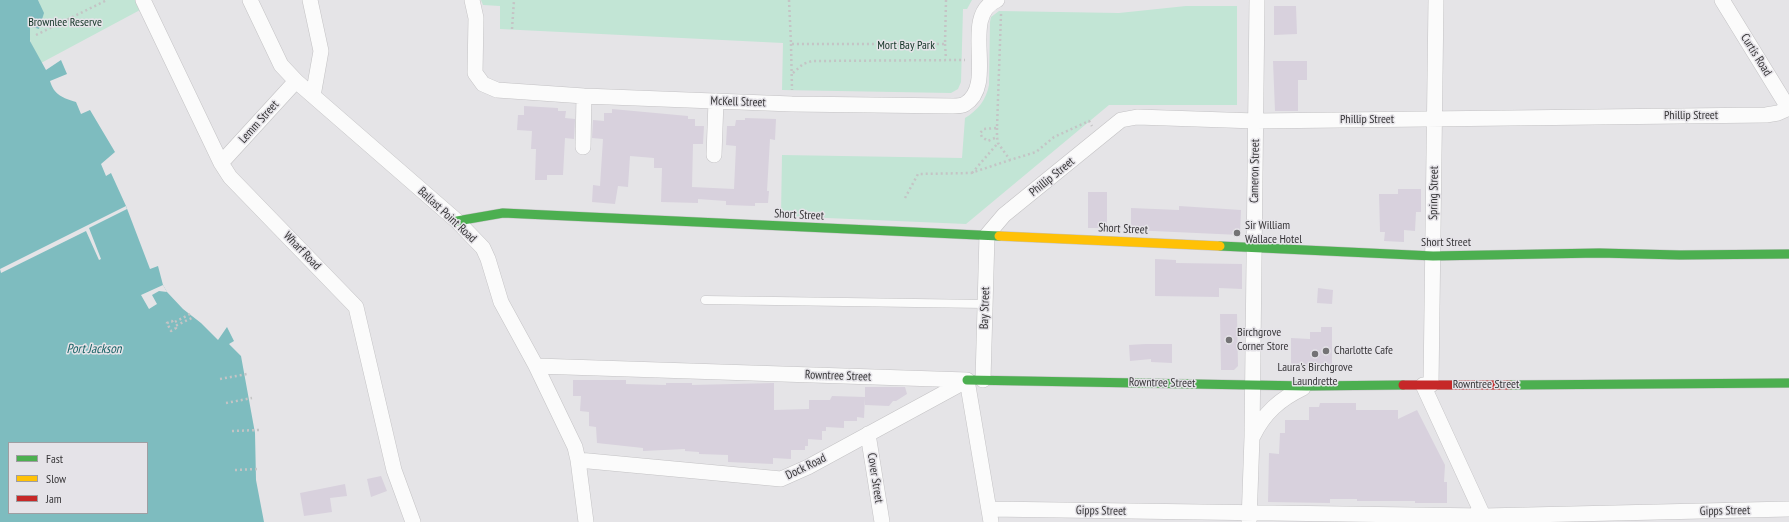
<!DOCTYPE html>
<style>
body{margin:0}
#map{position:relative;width:1789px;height:522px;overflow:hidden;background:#e5e4e7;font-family:"PT Sans Narrow",sans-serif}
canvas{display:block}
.legend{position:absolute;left:8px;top:442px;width:140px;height:72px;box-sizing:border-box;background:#e5e3e8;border:1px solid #9f9ea2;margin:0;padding:5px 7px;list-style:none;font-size:12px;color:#373638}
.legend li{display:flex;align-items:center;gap:8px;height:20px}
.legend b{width:20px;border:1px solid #9f9ea2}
</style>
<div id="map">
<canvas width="1789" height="522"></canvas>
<ul class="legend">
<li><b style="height:5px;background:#4caf50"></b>Fast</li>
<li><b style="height:5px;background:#ffc107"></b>Slow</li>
<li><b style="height:5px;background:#c62828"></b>Jam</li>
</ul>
</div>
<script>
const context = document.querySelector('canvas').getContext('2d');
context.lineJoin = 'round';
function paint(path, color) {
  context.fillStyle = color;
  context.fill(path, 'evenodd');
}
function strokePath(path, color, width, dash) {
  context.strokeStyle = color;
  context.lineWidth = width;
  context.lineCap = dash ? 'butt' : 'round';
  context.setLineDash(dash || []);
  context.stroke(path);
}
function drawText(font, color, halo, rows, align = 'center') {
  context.font = font + ' "PT Sans Narrow",sans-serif';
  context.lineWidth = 3;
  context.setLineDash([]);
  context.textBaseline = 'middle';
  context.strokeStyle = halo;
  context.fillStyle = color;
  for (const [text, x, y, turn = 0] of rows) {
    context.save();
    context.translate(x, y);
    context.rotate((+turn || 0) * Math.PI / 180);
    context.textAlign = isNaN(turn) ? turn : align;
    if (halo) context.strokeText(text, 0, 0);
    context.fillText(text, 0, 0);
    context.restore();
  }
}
paint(new Path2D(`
 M38 0H136L140 10 41 63C25 33 26 35 40 4Z
 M481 0H972L967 9H963L961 82 958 89 951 93 782 90 783 43 500 29V6L483 5Z
 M1186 6H1237V105H1109L966 224 781 216 782 155 962 158 965 118C978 110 986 100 989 85L990 22 991 17 999 11 1119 13Z`), '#c2e5d5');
paint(new Path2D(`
 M0 0H38L44 13 39 29 30 26V41L46 70 61 60 67 74 50 81C54 95 63 98 76 102L81 114 90 110 115 152 101 164 106 176 111 173 126 206 150 269 158 266 163 285 167 292 183 309 201 323 218 340 227 327 234 341 229 344 241 356 255 433 256 480 264 522H0ZM9 443H147V513H9Z`), '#7ebcbf');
paint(new Path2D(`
 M126 206 127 209 89 228 101 259 99 260 86 231 1 273 0 269Z
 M163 285 167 292 159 291 152 295 157 304 149 309 141 295Z`), '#e5e4e7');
paint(new Path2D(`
 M1274 6H1296L1297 34 1274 35Z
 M1273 61H1307V80H1298V111H1275Z
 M524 106 558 108V111H566L565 118 575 119 574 139 565 138 563 175H547V180H535L536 149H531L532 131 517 130 518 115H524Z
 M612 109 688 116V119H695V126H704L703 144H693L692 187 734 189 736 146 726 145 727 126H735L736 120H745V118L776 119 775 140 770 139 767 191H769L768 203H755V206L726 205V201L698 199V203L661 202 662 168H654V158L630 156 628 187 618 186 615 204 592 202 593 185 600 186 603 139 592 138 593 120 604 121V113H612Z
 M1398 189H1421V212H1416L1415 231 1404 230V242L1384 241 1385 232H1380L1379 194H1398Z
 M1088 192H1107V228H1088Z
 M1179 206 1241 210 1240 235 1131 230V208L1179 210Z
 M1155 259 1176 260V263L1242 264V289L1219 288V297L1155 296Z
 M1318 288 1333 290 1332 304 1317 303Z
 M1220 314H1237L1238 366 1234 370H1221Z
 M1321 327H1332V371L1291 370V338L1310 339V332H1321Z
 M1145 344H1172V363L1151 362V359L1130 361 1129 345Z
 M573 380H626V384L666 385V383H692V385L774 383V410L809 409V400H830L832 396 865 397 864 418 857 417V421H844V428L826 427V431H822V440L808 439V446H805V450H791V459L773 458V464L728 462V455L699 454V452L685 451V449L643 451V448L597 443 596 427 589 426V412L580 411 581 396H573Z
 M865 387H905L907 394 896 401H893L889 406 865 405Z
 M1320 403H1356V410H1398V419L1417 410 1445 465 1444 482H1447V503H1415V501H1357V499H1330V503L1268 502 1269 453 1279 454 1280 433H1285V420H1309V407H1319Z
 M381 476 387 491 371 497 367 479Z
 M345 484 347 496 330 498 332 512 304 516 300 493Z`), '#d8d1dd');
const lane = new Path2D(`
 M705 300 985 304`);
const street = new Path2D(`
 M143 0 221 163 230 177 356 307 394 470 413 522
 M250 0 281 65 296 81 457 221 483 248 488 259 501 302 536 366 575 447 578 460 586 522
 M310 0 321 51 313 96
 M472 0 476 18 475 73 483 84 497 90 584 96 792 104 953 106C957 106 962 106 965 104 998 84 959 16 997 0
 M1722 0 1789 109
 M583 147 584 96
 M714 155 716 101
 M221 163 296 81
 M536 366 967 380
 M967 380 991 522
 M983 380 987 235 1004 215 1121 120 1137 117 1256 121 1766 115 1778 113 1789 108
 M1423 385 1486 522
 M1431 385 1436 0
 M868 434 882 522
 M1253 436C1264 413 1280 399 1303 388
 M578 460 781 479 808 467 966 381
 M989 509 1484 516 1789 509
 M1249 522 1252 437 1257 0`);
const fast = new Path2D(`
 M457 221 503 213 999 236
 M1220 246 1433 256 1599 253 1680 255 1789 254
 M967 380 1307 386 1403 385
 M1509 385 1789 383`);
const slow = new Path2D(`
 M999 236 1220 246`);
const jam = new Path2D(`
 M1403 385H1509`);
strokePath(lane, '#c3c2c4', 9);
strokePath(street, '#c3c2c4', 16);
strokePath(fast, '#c3c2c4', 10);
strokePath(slow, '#c3c2c4', 10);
strokePath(jam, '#c3c2c4', 10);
strokePath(new Path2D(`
 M789 0 791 44H945L946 0
 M1001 14 997 128 984 129 980 133 982 137 988 141 997 137 998 143 1010 160 1036 152 1054 137 1089 121 1092 126
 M512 29 514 0
 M36 35 107 0
 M791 44 792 90
 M945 44 946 59
 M793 73 803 64 812 61 965 60
 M997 128V137
 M972 173 998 143
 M905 198 918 174 971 173 1010 160
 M190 314 173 323 172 321 167 323 171 331 176 328 175 326 194 317
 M220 379 247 374
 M226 403 252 398
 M232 431 259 430
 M235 470 258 469`), '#c4c4c5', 2.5, [2, 3]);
strokePath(lane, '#fbfbfb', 8);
strokePath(street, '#fbfbfb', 15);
strokePath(fast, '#4caf50', 9);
strokePath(slow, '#ffc107', 9);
strokePath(jam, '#c62828', 9);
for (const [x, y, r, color] of [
 [1237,233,4,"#747375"],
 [1229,340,4,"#747375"],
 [1326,351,4,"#747375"],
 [1315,354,4,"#747375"]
]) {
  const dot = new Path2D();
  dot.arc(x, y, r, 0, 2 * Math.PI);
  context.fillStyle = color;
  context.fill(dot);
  strokePath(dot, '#e5e3e8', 1.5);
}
drawText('12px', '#133426', '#e5e3e8', [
 ["Brownlee Reserve",65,23],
 ["Mort Bay Park",906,46]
]);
drawText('12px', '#373638', '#e5e3e8', [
 ["Curtis Road",1756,55,58],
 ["McKell Street",738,102,2],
 ["Phillip Street",1691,116],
 ["Phillip Street",1367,120],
 ["Lemm Street",259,122,-48],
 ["Cameron Street",1255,171,-89],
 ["Phillip Street",1052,177,-39],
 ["Spring Street",1434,193,-89],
 ["Ballast Point Road",447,215,43],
 ["Short Street",799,215,3],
 ["Short Street",1123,229,3],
 ["Short Street",1446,243],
 ["Wharf Road",302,251,46],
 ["Bay Street",985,308,-88],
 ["Rowntree Street",838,376,2],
 ["Rowntree Street",1162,383,1],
 ["Rowntree Street",1486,385],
 ["Dock Road",806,467,-26],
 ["Cover Street",875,478,81],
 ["Gipps Street",1101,511,1],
 ["Gipps Street",1725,511,-1]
]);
drawText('12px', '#373638', '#e5e3e8', [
 ["Sir William",1245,226],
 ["Wallace Hotel",1245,240],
 ["Birchgrove",1237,333],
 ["Corner Store",1237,347],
 ["Charlotte Cafe",1334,351],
 ["Laura's Birchgrove",1315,368,"center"],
 ["Laundrette",1315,382,"center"]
], 'left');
drawText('italic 13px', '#176164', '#e5e3e8', [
 ["Port Jackson",94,349]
]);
</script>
